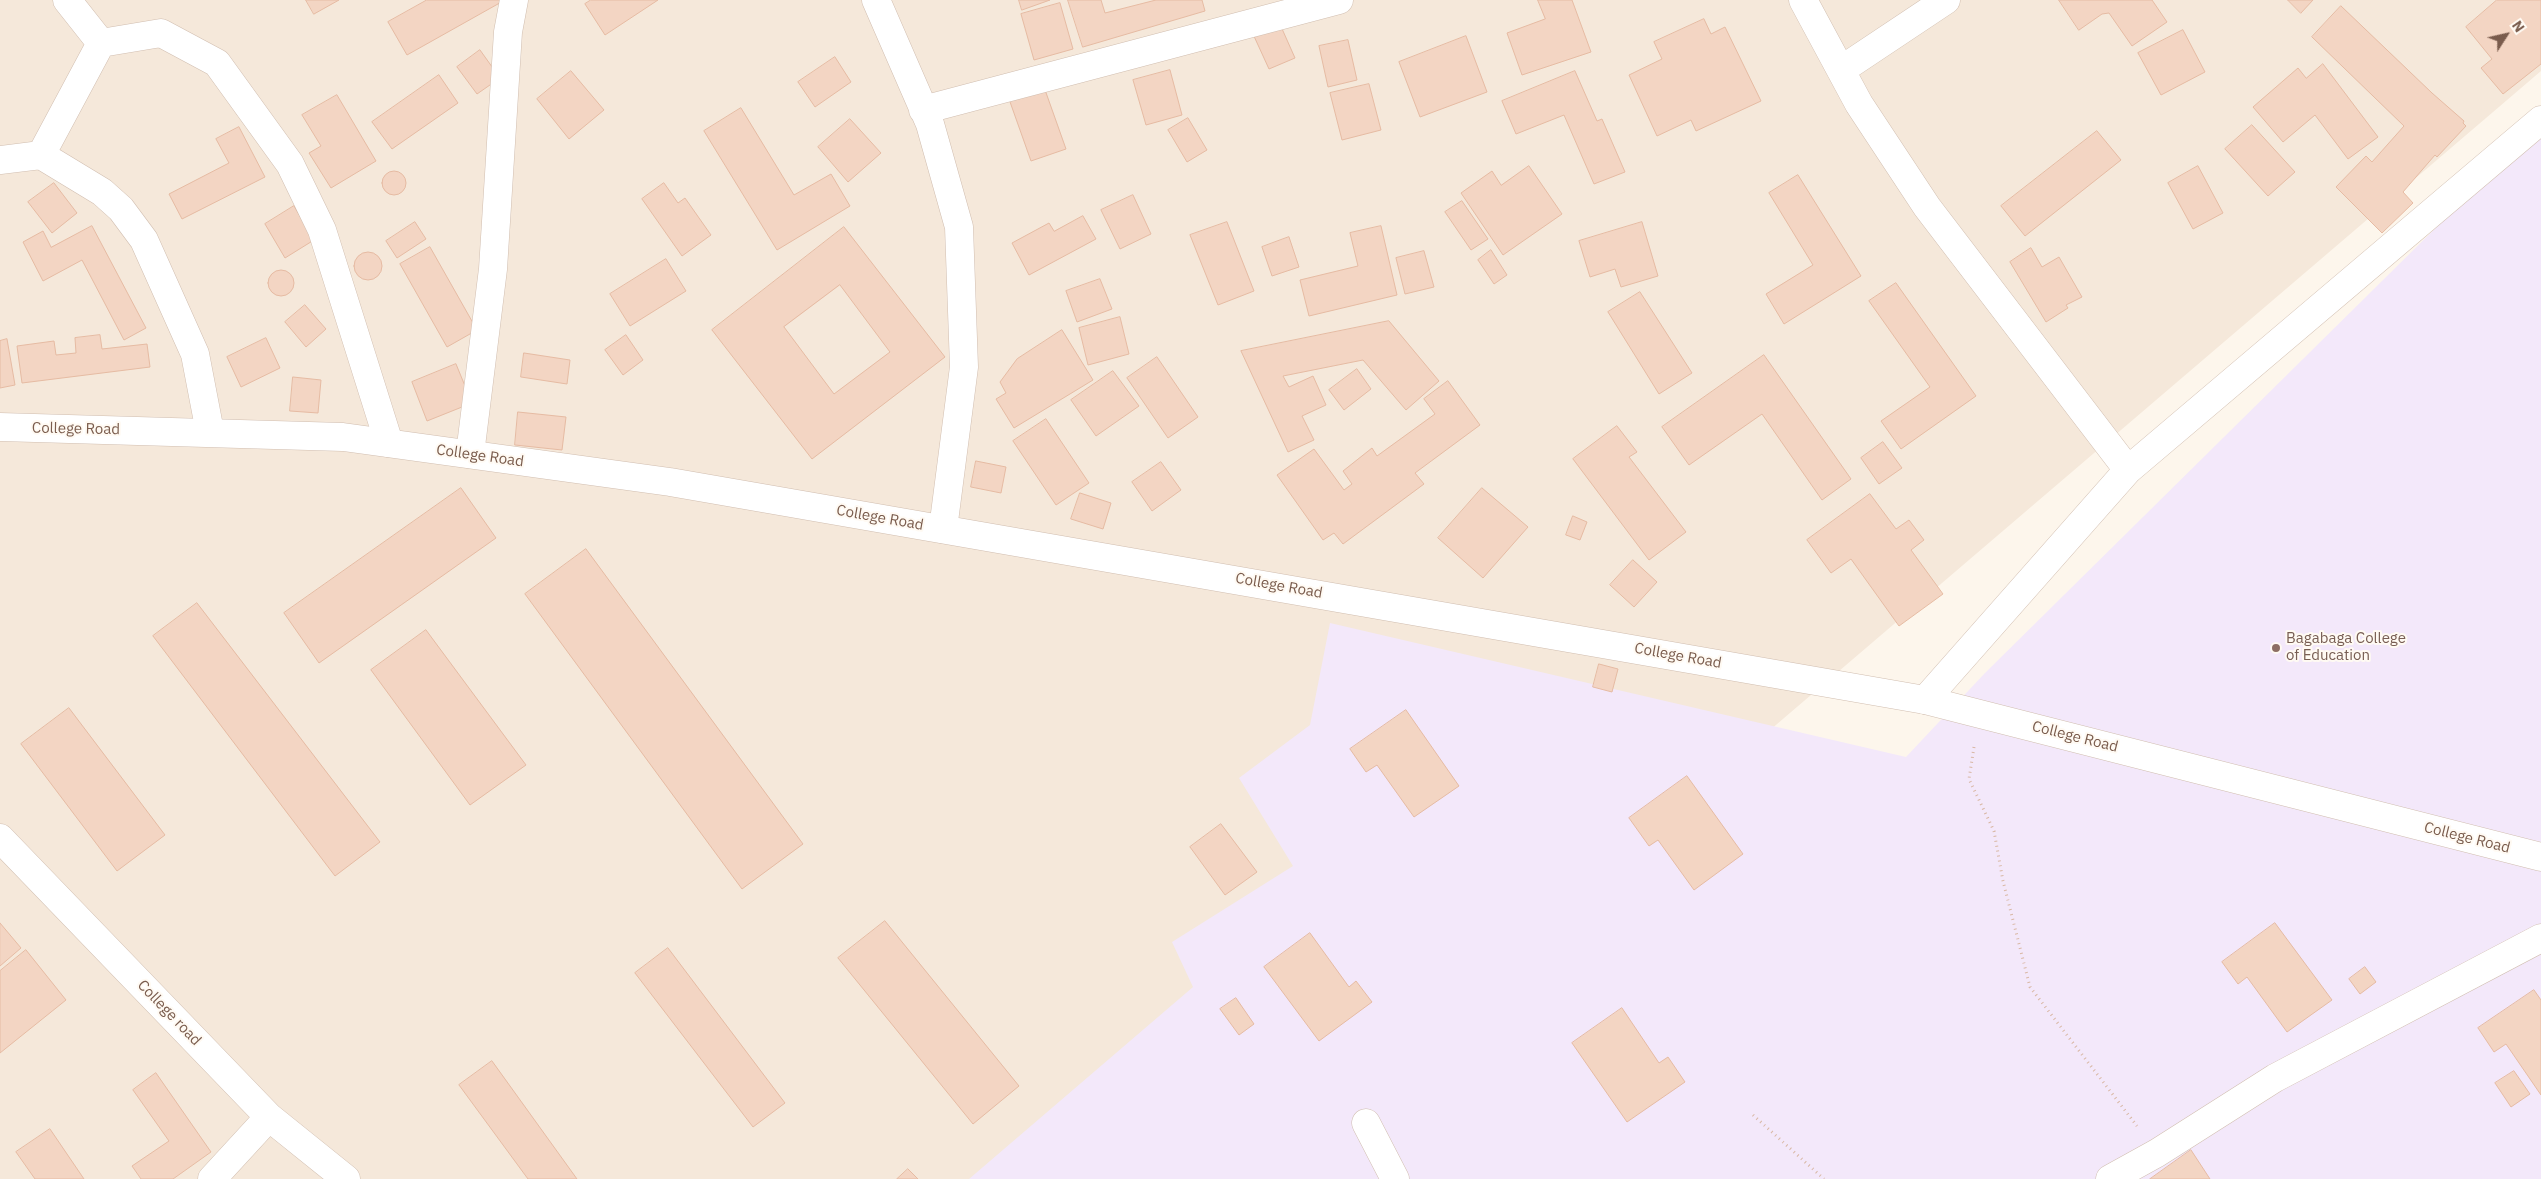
<!DOCTYPE html>
<style>
body{margin:0}
#map{position:relative;width:2541px;height:1179px;overflow:hidden;background:#fdf6ec;font-family:"IBM Plex Sans",sans-serif}
canvas{display:block}
.north{position:absolute;left:2481px;top:10px;width:50px;height:50px;-webkit-text-stroke:4px #fffaf3;paint-order:stroke;rotate:55deg;font-size:14px;font-weight:700;line-height:20px;text-align:center;color:#7a5c4d}
.north::after{content:'';display:block;margin:auto;width:18px;height:22px;background:#7a5c4d;clip-path:polygon(50% 0,100% 100%,50% 72%,0 100%)}
</style>
<div id="map">
<canvas width="2541" height="1179"></canvas>
<div class="north">N</div>
</div>
<script>
const context = document.querySelector('canvas').getContext('2d');
context.lineJoin = 'round';
function paint(path, color) {
  context.fillStyle = color;
  context.fill(path, 'evenodd');
}
function strokePath(path, color, width, dash) {
  context.strokeStyle = color;
  context.lineWidth = width;
  context.lineCap = dash ? 'butt' : 'round';
  context.setLineDash(dash || []);
  context.stroke(path);
}
function drawText(font, color, halo, rows, align = 'center') {
  context.font = font + ' "IBM Plex Sans",sans-serif';
  context.lineWidth = 4;
  context.setLineDash([]);
  context.textBaseline = 'middle';
  context.strokeStyle = halo;
  context.fillStyle = color;
  for (const [text, x, y, turn = 0] of rows) {
    context.save();
    context.translate(x, y);
    context.rotate((+turn || 0) * Math.PI / 180);
    context.textAlign = isNaN(turn) ? turn : align;
    if (halo) context.strokeText(text, 0, 0);
    context.fillText(text, 0, 0);
    context.restore();
  }
}
paint(new Path2D(`
 M0 0H2541V71L1577 895 1417 1179H0Z`), '#f5e8da');
paint(new Path2D(`
 M2541 124V1179H969L1193 987 1172 942 1293 866 1239 778 1310 725 1330 623 1906 757 1985 673Z`), '#f3e8fa');
const building = new Path2D(`
 M306 0H339L314 14Z
 M427 0H505L407 55 388 22Z
 M591 0H658L605 35 585 4Z
 M1019 0H1050L1022 10Z
 M1068 0H1101L1105 13 1156 0H1202L1205 11 1083 47Z
 M1538 0H1572L1591 52 1522 75 1507 33 1545 19Z
 M2059 0H2152L2167 22 2132 46 2109 13 2102 14 2079 30Z
 M2288 0H2313L2301 13Z
 M2497 0H2541V64L2503 94 2481 68 2492 59 2466 27Z
 M1060 3 1073 49 1034 60 1021 14Z
 M2341 6 2432 93 2464 121 2463 123 2466 126 2437 157 2435 155 2403 192 2413 203 2382 233 2336 187 2366 156 2372 162 2404 126 2312 37Z
 M1704 19 1711 34 1725 27 1761 101 1696 131 1691 120 1657 136 1629 75 1662 59 1654 42Z
 M1279 22 1295 58 1269 69 1253 34Z
 M2183 30 2205 72 2161 95 2138 53Z
 M1466 36 1487 92 1420 117 1399 62Z
 M1348 40 1357 80 1328 87 1319 46Z
 M480 50 500 78 477 94 457 67Z
 M835 57 851 82 815 107 798 82Z
 M2323 64 2378 137 2348 159 2315 115 2283 142 2253 107 2298 68 2306 78Z
 M1170 70 1182 115 1146 125 1133 80Z
 M571 71 604 110 569 139 537 99Z
 M1575 71 1597 121 1602 119 1625 172 1594 184 1564 115 1516 134 1502 101Z
 M439 75 458 103 392 149 372 122Z
 M1369 84 1381 130 1342 140 1330 93Z
 M1044 87 1066 149 1031 161 1009 99Z
 M337 95 376 161 331 188 309 153 321 146 302 115Z
 M741 108 794 195 831 174 850 206 777 250 704 131Z
 M1188 118 1207 150 1187 162 1168 130Z
 M850 119 881 153 848 182 818 147Z
 M2252 125 2295 172 2268 196 2225 149Z
 M239 127 265 177 182 219 169 194 229 163 216 139Z
 M2097 131 2121 160 2025 236 2001 206Z
 M1529 166 1562 214 1503 255 1461 193 1492 171 1501 185Z
 M2198 166 2223 213 2193 229 2168 183Z
 M382 183a12 12 0 1 1 24 0a12 12 0 1 1-24 0Z
 M1798 175 1861 276 1784 324 1766 294 1813 265 1769 193Z
 M54 183 77 213 52 233 28 202Z
 M664 183 678 203 685 198 711 235 682 256 642 199Z
 M1133 195 1151 234 1120 249 1101 210Z
 M1462 201 1488 239 1471 250 1445 212Z
 M294 206 314 240 285 258 265 224Z
 M1083 216 1096 239 1029 275 1012 243 1049 223 1054 231Z
 M415 222 426 239 397 258 386 241Z
 M1227 222 1254 291 1218 305 1190 235Z
 M1642 222 1658 276 1621 287 1615 269 1590 277 1579 241Z
 M92 226 146 328 124 340 82 260 43 281 23 242 43 231 51 247Z
 M1381 226 1397 295 1309 316 1300 280 1358 266 1350 233Z
 M844 227 945 357 812 459 712 330ZM840 285 890 352 834 394 784 327Z
 M1289 237 1299 267 1272 276 1262 247Z
 M430 247 477 330 447 347 400 264Z
 M2031 248 2042 267 2059 257 2082 297 2066 305 2068 308 2046 322 2010 262Z
 M1491 250 1507 275 1494 284 1478 260Z
 M1424 251 1434 287 1405 294 1396 258Z
 M354 266a14 14 0 1 1 28 0a14 14 0 1 1-28 0Z
 M666 259 686 291 630 326 610 294Z
 M268 283a13 13 0 1 1 26 0a13 13 0 1 1-26 0Z
 M1100 279 1112 309 1077 322 1066 291Z
 M1896 283 1976 396 1901 449 1881 421 1930 387 1869 301Z
 M1640 292 1692 373 1659 394 1608 312Z
 M305 305 326 329 306 347 285 322Z
 M1120 317 1129 354 1088 365 1079 328Z
 M1389 321 1439 381 1406 410 1363 360 1283 376 1289 387 1313 376 1326 405 1302 416 1314 440 1288 452 1241 351Z
 M1062 330 1093 380 1014 428 996 399 1006 393 1000 382 1017 359Z
 M100 335 102 349 147 344 150 367 22 383 17 346 54 341 56 355 76 353 75 338Z
 M626 335 643 360 623 375 605 350Z
 M266 338 280 368 241 387 227 357Z
 M7 339 15 385 0 388V341Z
 M524 353 570 360 567 384 521 377Z
 M1764 355 1851 479 1822 500 1762 414 1689 465 1662 427Z
 M1157 357 1198 417 1168 438 1127 378Z
 M456 364 472 403 427 421 412 382Z
 M1357 369 1371 389 1344 410 1329 390Z
 M1113 371 1139 406 1096 436 1071 400Z
 M293 377 321 380 318 413 290 411Z
 M1448 381 1480 425 1415 473 1424 484 1343 544 1334 533 1323 540 1277 475 1314 449 1344 490 1352 484 1343 471 1372 448 1377 456 1435 414 1424 399Z
 M518 412 566 417 562 450 515 445Z
 M1046 419 1089 483 1056 505 1013 441Z
 M1617 426 1637 452 1629 457 1686 532 1649 560 1573 459Z
 M1883 442 1902 468 1879 484 1861 458Z
 M976 461 1006 467 1001 493 971 487Z
 M1161 462 1181 490 1152 511 1132 482Z
 M461 488 496 538 319 663 284 613Z
 M1482 488 1528 527 1483 578 1438 538Z
 M1080 493 1111 503 1103 529 1071 519Z
 M1870 494 1896 529 1909 520 1924 540 1911 550 1943 594 1899 626 1851 559 1831 573 1807 540Z
 M1573 516 1587 522 1580 540 1566 535Z
 M586 549 803 844 742 889 525 594Z
 M1633 560 1657 582 1634 607 1610 585Z
 M197 603 380 842 335 876 153 636Z
 M426 630 526 765 470 805 371 670Z
 M1599 664 1618 669 1612 692 1593 687Z
 M69 708 165 835 117 871 21 744Z
 M1406 710 1459 786 1414 817 1377 765 1366 772 1350 749Z
 M1687 776 1743 854 1694 890 1658 840 1649 846 1629 818Z
 M1221 824 1257 872 1225 895 1190 847Z
 M885 921 1019 1086 973 1124 838 958Z
 M0 923 21 948 0 966Z
 M2275 923 2332 1000 2287 1032 2247 977 2238 984 2222 962Z
 M1310 933 1349 987 1356 981 1372 1002 1319 1041 1264 967Z
 M668 948 785 1103 753 1127 635 973Z
 M26 950 66 1000 0 1053V971Z
 M2365 967 2376 982 2360 994 2349 979Z
 M2534 990 2541 1000V1095L2506 1044 2494 1052 2478 1028Z
 M1236 998 1254 1024 1239 1035 1220 1009Z
 M1622 1008 1659 1063 1668 1057 1685 1082 1627 1122 1572 1043Z
 M492 1061 577 1179H528L459 1085Z
 M2514 1071 2530 1094 2511 1107 2495 1083Z
 M156 1073 211 1152 173 1179H141L132 1166 169 1141 133 1090Z
 M50 1129 84 1179H35L16 1152Z
 M2191 1150 2210 1179H2150Z
 M908 1169 918 1179H897Z`);
paint(building, '#f3d5c3');
strokePath(building, '#e6bba3', 1);
const minor = new Path2D(`
 M67 0 101 43 161 33 217 63 290 164 322 230 389 443
 M876 0 930 124 959 227 964 367 943 529
 M1803 0 1859 104 1927 207 2128 470
 M1841 70 1946 0
 M923 110 1339 0
 M41 155 101 43
 M0 160 41 155 102 192 121 209 144 240 195 354 210 432
 M470 454 493 269 508 32 514 0
 M1925 700 2128 470 2541 120
 M0 838 269 1117 346 1179
 M1366 1123 1395 1179
 M212 1179 269 1117
 M2110 1179 2157 1153 2275 1078 2541 938`);
const tertiary = new Path2D(`
 M0 427 343 437 670 482 1925 700 2541 857`);
strokePath(minor, '#d1beb0', 29);
strokePath(tertiary, '#d1beb0', 29);
strokePath(new Path2D(`
 M1974 747 1969 779 1994 831 2003 881 2030 987 2137 1126
 M1753 1115 1824 1179`), '#d9b8a5', 3, [1, 4]);
strokePath(minor, '#fff', 28);
strokePath(tertiary, '#fff', 28);
for (const [x, y, r, color] of [
 [2276,648,5,"#8d6e63"]
]) {
  const dot = new Path2D();
  dot.arc(x, y, r, 0, 2 * Math.PI);
  context.fillStyle = color;
  context.fill(dot);
  strokePath(dot, '#fffaf3', 2);
}
drawText('15px', '#7a5c4d', '#fffaf3', [
 ["College Road",76,429,1],
 ["College Road",480,456,8],
 ["College Road",880,518,10],
 ["College Road",1279,586,10],
 ["College Road",1678,656,10],
 ["College Road",2075,737,14],
 ["College Road",2467,838,14],
 ["College road",169,1013,46]
]);
drawText('15px', '#785e54', '#fffaf3', [
 ["Bagabaga College",2286,639],
 ["of Education",2286,656]
], 'left');
</script>
